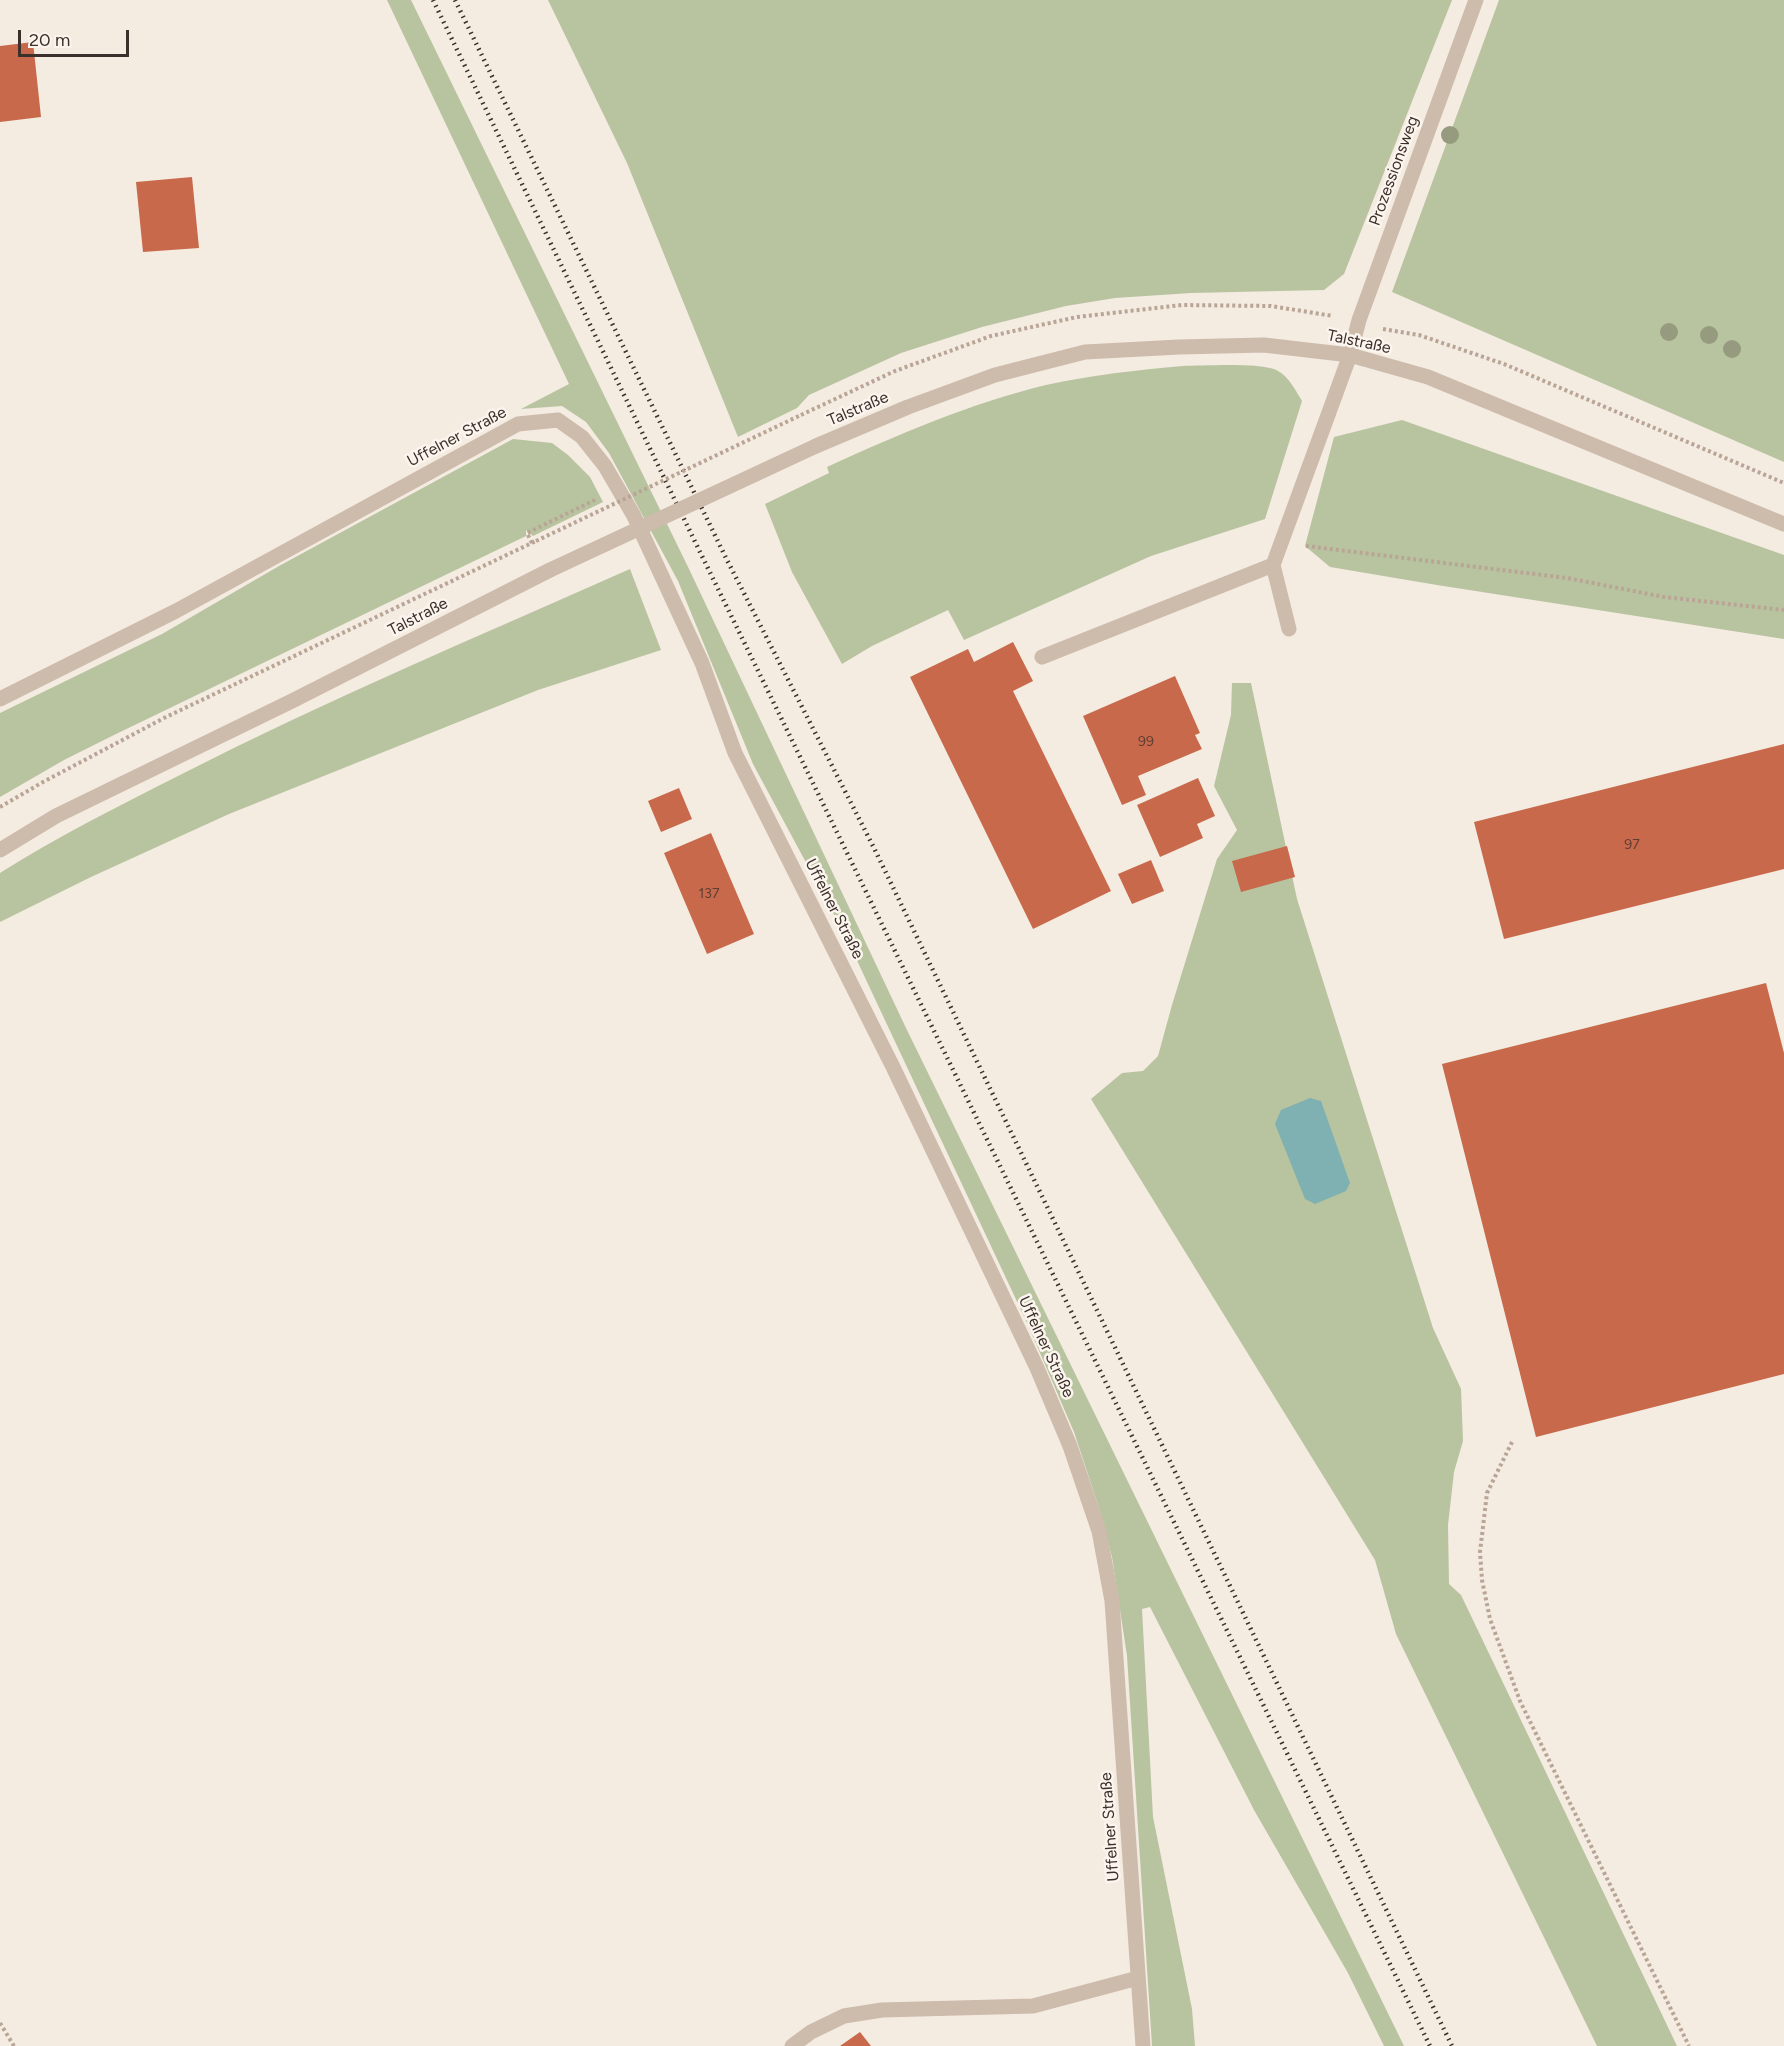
<!DOCTYPE html>
<meta charset="utf-8">
<style>
body{margin:0}
#map{position:relative;width:1784px;height:2046px;overflow:hidden;background:#f4ebe1;font-family:Figtree,sans-serif}
canvas{display:block}
.scale{position:absolute;left:18px;top:30px;width:111px;height:27px;box-sizing:border-box;border:3px solid #3b302b;border-top:0;padding-left:8px;font-size:18px;line-height:21px;white-space:nowrap;color:#3b302b;-webkit-text-stroke:4px #fbf5ee;paint-order:stroke}
</style>
<div id="map">
<canvas width="1784" height="2046"></canvas>
<div class="scale">20 m</div>
</div>
<script>
const context = document.querySelector('canvas').getContext('2d');
context.lineJoin = 'round';
function paint(path, color) {
  context.fillStyle = color;
  context.fill(path, 'evenodd');
}
function strokePath(path, color, width, dash) {
  context.strokeStyle = color;
  context.lineWidth = width;
  context.lineCap = dash ? 'butt' : 'round';
  context.setLineDash(dash || []);
  context.stroke(path);
}
function drawText(font, color, halo, rows, align = 'center') {
  context.font = font + ' Figtree,sans-serif';
  context.lineWidth = 5;
  context.setLineDash([]);
  context.textBaseline = 'middle';
  context.strokeStyle = halo;
  context.fillStyle = color;
  for (const [text, x, y, turn = 0] of rows) {
    context.save();
    context.translate(x, y);
    context.rotate((+turn || 0) * Math.PI / 180);
    context.textAlign = isNaN(turn) ? turn : align;
    if (halo) context.strokeText(text, 0, 0);
    context.fillText(text, 0, 0);
    context.restore();
  }
}
paint(new Path2D(`
 M387 0H411L689 569 906 1028 1404 2046H1384L1348 1973 1254 1810 1150 1607 1142 1609 1153 1817 1192 2009 1195 2046H1152L1127 1656 1112 1557 1099 1508 1074 1432 1028 1325 845 935 753 764 678 581 609 453 586 422 562 406 521 409 569 384Z
 M548 0H1452L1344 274 1324 290 1191 293 1115 298 1066 306 982 327 901 353 809 395 797 408 738 437 627 163Z
 M1499 0H1784V462L1392 292Z
 M1183 366C1203 366 1263 362 1278 371 1289 377 1296 391 1302 401L1265 519 1151 556 964 640 948 610 872 646 842 664 792 572 765 504 829 473 827 467C897 435 971 403 1046 385 1091 375 1137 370 1183 366Z
 M1402 420 1784 555V639L1437 585 1330 567 1305 546 1334 437Z
 M513 439 552 443 568 455 590 477 603 502 533 536 526 530V536L114 735 64 760 0 797V713L162 634 279 566Z
 M630 569 661 650 538 690 229 814 91 877 0 922V873C58 836 119 806 180 775 327 700 479 636 630 569Z
 M1232 683H1251L1297 899 1433 1328 1461 1389 1463 1441 1454 1472 1448 1525 1449 1584 1461 1595 1677 2046H1597L1396 1634 1375 1560 1091 1099 1122 1073 1143 1071 1158 1056 1172 1005 1217 859 1237 830 1214 786 1231 715Z`), '#b8c4a0');
paint(new Path2D(`
 M1310 1098 1321 1101 1350 1183 1346 1191 1315 1204 1305 1199 1275 1124 1281 1110Z`), '#7fb0b2');
paint(new Path2D(`
 M33 42 41 117 0 122V46Z
 M192 177 199 248 143 252 136 182Z
 M1013 642 1033 681 1013 691 1111 891 1033 929 910 677 968 649 974 662Z
 M1175 676 1200 733 1195 735 1202 749 1138 776 1146 795 1122 805 1083 716Z
 M1784 744V869L1504 939 1474 822Z
 M1198 778 1215 816 1197 824 1203 838 1160 857 1137 805Z
 M679 788 692 819 661 832 648 801Z
 M711 833 754 934 707 954 664 853Z
 M1287 846 1295 877 1241 892 1232 861Z
 M1151 860 1164 891 1132 904 1118 874Z
 M1766 983 1784 1053V1374L1536 1437 1442 1064Z
 M860 2032 871 2046H840Z`), '#c8694b');
strokePath(new Path2D(`
 M1383 329 1419 335 1504 364 1784 483
 M801 415 895 371 991 336 1077 317 1182 305 1271 306 1333 316
 M532 543 527 533 595 500
 M1306 546 1567 578 1664 597 1784 610
 M0 807 43 782 166 717 536 541
 M1512 1442 1487 1493 1480 1552 1482 1580 1490 1619 1520 1701 1689 2046
 M0 2023 14 2046`), '#b9a596', 4, [3, 3]);
strokePath(new Path2D(`
 M816 446 908 407 995 375 1085 352 1179 347 1264 345 1350 355 1428 377 1784 524
 M1289 629 1273 565 1350 355 1359 320 1476 0
 M1042 657 1273 565
 M0 699 176 611 518 424 558 420 582 437 605 466 634 516 702 663 735 753 893 1067 1037 1368 1070 1446 1099 1531 1112 1601 1143 2046
 M0 850 56 816 292 701 550 570
 M792 2046 811 2032 844 2016 882 2010 1033 2006 1138 1978`), '#cdbbac', 15);
strokePath(new Path2D(`
 M433 0 700 552 1430 2046
 M455 0 726 558 874 848 1452 2046`), '#3b302b', 4.5, [1.5, 4.5]);
strokePath(new Path2D(`
 M536 541 801 415`), '#b9a596', 4, [3, 3]);
strokePath(new Path2D(`
 M550 570 816 446`), '#cdbbac', 15);
context.fillStyle = '#969b7f';
for (const [x, y] of [
 [1450,135],
 [1669,332],
 [1709,335],
 [1732,349]
]) {
  context.beginPath();
  context.arc(x, y, 9, 0, 2 * Math.PI);
  context.fill();
}
drawText('14px', '#5e3e33', null, [
 ["99",1146,742],
 ["97",1632,845],
 ["137",709,894]
]);
drawText('16px', '#3b302b', '#fbf5ee', [
 ["Prozessionsweg",1394,171,-70],
 ["Talstraße",1359,342,12],
 ["Talstraße",858,409,-23],
 ["Uffelner Straße",457,437,-28],
 ["Talstraße",418,617,-27],
 ["Uffelner Straße",834,909,63],
 ["Uffelner Straße",1046,1347,65],
 ["Uffelner Straße",1110,1827,-94]
]);
</script>
